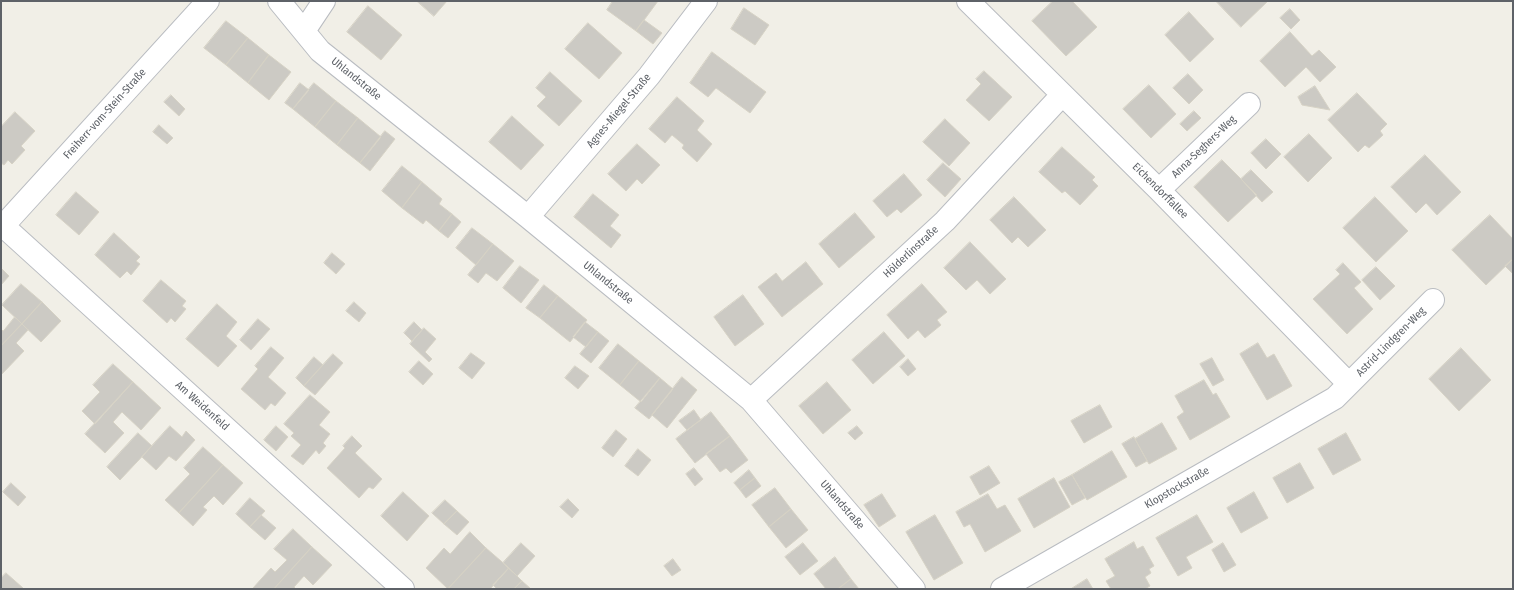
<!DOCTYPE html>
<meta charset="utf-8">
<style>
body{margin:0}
#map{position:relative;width:1514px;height:590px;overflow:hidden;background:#f1efe7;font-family:"Fira Sans Condensed",sans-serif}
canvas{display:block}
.frame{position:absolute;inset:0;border:2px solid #5e6268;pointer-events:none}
</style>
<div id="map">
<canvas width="1514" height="590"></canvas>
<div class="frame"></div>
</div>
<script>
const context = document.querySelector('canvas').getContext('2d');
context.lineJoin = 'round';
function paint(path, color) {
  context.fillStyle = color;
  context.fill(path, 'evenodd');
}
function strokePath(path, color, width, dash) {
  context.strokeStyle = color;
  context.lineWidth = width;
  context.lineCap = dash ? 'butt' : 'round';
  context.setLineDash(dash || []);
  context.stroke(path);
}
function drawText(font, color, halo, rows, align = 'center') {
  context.font = font + ' "Fira Sans Condensed",sans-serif';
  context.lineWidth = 3;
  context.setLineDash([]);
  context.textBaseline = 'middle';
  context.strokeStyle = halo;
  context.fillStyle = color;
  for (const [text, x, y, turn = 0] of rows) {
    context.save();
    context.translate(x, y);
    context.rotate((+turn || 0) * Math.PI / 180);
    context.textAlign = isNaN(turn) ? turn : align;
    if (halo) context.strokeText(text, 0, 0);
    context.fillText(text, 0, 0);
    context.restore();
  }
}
const building = new Path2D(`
 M417 1H447L434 16Z
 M613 1H658L636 31 607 10Z
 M1053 1H1072L1097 27 1066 56 1032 21Z
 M1216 1H1268L1241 27Z
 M368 6 402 35 381 60 347 32Z
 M744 8 769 25 755 45 731 29Z
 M1290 9 1300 20 1291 29 1280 18Z
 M1189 12 1214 39 1190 62 1165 35Z
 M644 20 662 33 653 44 636 31Z
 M226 21 248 38 226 65 204 48Z
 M588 23 622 53 599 79 565 49Z
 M1290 32 1312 56 1319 50 1336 67 1320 82 1306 67 1285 87 1260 61Z
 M248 38 269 55 248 83 226 65Z
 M712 52 766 92 750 113 716 88 708 97 690 83Z
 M269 55 291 72 269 100 248 83Z
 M984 71 1012 97 989 121 966 100 981 84 976 79Z
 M550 72 582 101 559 126 537 106 546 97 536 88Z
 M1188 74 1203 90 1189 104 1173 88Z
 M300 83 309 90 293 109 285 103Z
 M314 83 336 101 315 127 293 109Z
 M1149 85 1176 114 1151 138 1123 109Z
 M1315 86 1330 110 1302 105 1298 97Z
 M1357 93 1387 124 1380 131 1383 135 1369 148 1365 145 1358 152 1328 120Z
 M171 95 185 109 179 116 164 102Z
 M677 97 704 121 697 130 712 144 697 162 682 148 684 145 672 135 665 143 649 129Z
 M336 101 358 118 337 145 315 127Z
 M1194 111 1201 118 1187 131 1180 124Z
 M15 112 35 131 21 146 25 150 12 164 8 160 4 165 1 163V127Z
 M512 116 544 145 521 170 489 142Z
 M358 118 381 137 360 163 337 145Z
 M945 119 970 143 949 166 923 142Z
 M159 125 173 138 167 144 153 132Z
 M385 131 395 139 370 171 360 163Z
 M1309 134 1332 158 1308 182 1284 157Z
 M1266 139 1281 154 1266 169 1251 153Z
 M637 144 660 165 642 184 637 179 626 191 608 174Z
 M1062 147 1095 177 1092 180 1098 186 1080 205 1065 191 1062 193 1039 172Z
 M1425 155 1461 192 1437 215 1426 203 1416 213 1391 187Z
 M1222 160 1257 195 1228 222 1194 187Z
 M943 163 961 179 945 197 927 180Z
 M402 166 422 182 402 208 382 191Z
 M1251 170 1273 192 1262 202 1241 179Z
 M904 174 922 195 901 213 897 209 887 217 873 201Z
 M422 182 442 199 439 204 452 214 439 231 426 220 423 224 402 208Z
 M76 192 99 212 79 235 56 215Z
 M593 194 619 215 610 226 621 235 611 248 574 217Z
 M1014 197 1046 230 1028 247 1018 237 1012 243 990 220Z
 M1375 197 1408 231 1376 262 1343 228Z
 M855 213 875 237 839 268 819 244Z
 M452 214 461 222 448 238 439 231Z
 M1490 215 1513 239V259L1486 285 1452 250Z
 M472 228 493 244 476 265 456 248Z
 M114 233 140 257 136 261 140 264 131 275 127 271 120 278 95 255Z
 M970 242 1006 279 990 294 977 280 966 290 944 268Z
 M493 244 514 261 497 281 486 273 478 283 468 275Z
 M332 253 345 264 336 274 324 263Z
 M1513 259V274L1505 266Z
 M806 262 823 284 782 317 758 287 776 273 782 281Z
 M1343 263 1361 282 1354 288 1373 309 1347 334 1313 299 1340 274 1336 270Z
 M520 266 539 280 521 303 503 288Z
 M1376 267 1395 286 1380 300 1362 280Z
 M1 268 9 276 1 285Z
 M161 280 186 301 182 306 186 309 175 322 171 318 167 323 143 301Z
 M21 284 42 302 22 324 2 305Z
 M922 284 947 312 937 320 941 325 925 338 918 330 908 339 887 315Z
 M544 285 558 296 540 318 526 308Z
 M743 295 764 324 735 346 714 317Z
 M558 296 587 320 570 342 540 318Z
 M42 302 61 321 41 342 22 324Z
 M354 302 366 313 359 322 346 311Z
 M217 304 237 322 226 336 237 346 218 367 186 339Z
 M15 317 22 324 1 346V329L3 331Z
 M258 319 270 329 251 350 240 340Z
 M414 322 422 330 412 341 404 333Z
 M585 322 598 332 586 347 573 337Z
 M22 324 28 330 16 343 24 351 1 375V346Z
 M424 328 436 339 425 352 432 359 429 362 410 344Z
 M598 332 609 341 591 363 580 354Z
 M884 332 905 356 873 384 852 360Z
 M1258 343 1267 358 1274 354 1292 386 1267 400 1240 354Z
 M618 344 639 361 620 385 599 368Z
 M271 347 284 358 268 377 286 393 275 406 271 403 265 410 241 389 258 369 255 366Z
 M1461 348 1491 380 1459 411 1429 379Z
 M471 353 485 363 472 379 459 368Z
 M333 354 343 363 315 395 304 386Z
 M314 357 323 365 304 386 296 378Z
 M1212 358 1224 380 1213 386 1200 364Z
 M908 359 916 369 908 376 900 367Z
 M419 361 433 374 423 385 409 372Z
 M639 361 660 378 641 402 620 385Z
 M113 364 133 382 95 424 82 411 100 392 93 385Z
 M575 366 589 376 578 389 565 378Z
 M682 377 697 390 667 428 652 415Z
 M660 378 673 389 649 419 635 408Z
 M1204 380 1213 395 1216 393 1230 417 1190 440 1177 417 1184 412 1175 396Z
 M133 382 161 408 141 430 122 412 113 422 124 433 105 453 85 434Z
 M827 382 851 410 823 434 799 406Z
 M310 395 330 412 319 425 330 434 323 443 326 446 319 454 316 450 303 465 291 456 301 445 291 436 294 433 284 424Z
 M1100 405 1112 427 1084 443 1071 421Z
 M694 410 701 420 687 430 679 421Z
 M711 412 730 436 695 463 676 439Z
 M1162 423 1177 449 1149 464 1135 439Z
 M170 426 182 437 186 431 195 440 176 461 169 456 156 470 142 457Z
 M276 426 288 437 276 451 264 440Z
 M857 426 863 433 855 440 848 433Z
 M616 430 627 439 613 457 602 448Z
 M138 433 152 446 120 480 107 467Z
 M1346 433 1361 460 1333 475 1318 449Z
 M352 436 362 446 355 453 382 479 373 489 369 487 359 498 327 468 345 448 343 446Z
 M730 436 748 460 731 473 726 468 720 472 706 454Z
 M1134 437 1147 461 1136 467 1122 444Z
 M203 447 223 465 179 513 165 500 190 474 184 468Z
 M638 449 651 460 638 476 625 466Z
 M1112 451 1127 477 1087 500 1072 475Z
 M1300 463 1314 488 1287 503 1273 478Z
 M223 465 243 483 223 505 214 496 203 507 207 510 193 526 179 513Z
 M989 466 1000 483 980 495 970 477Z
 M694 468 703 479 695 486 686 474Z
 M749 470 755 478 740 490 734 483Z
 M1072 475 1085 498 1072 505 1059 482Z
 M755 478 761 486 746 498 740 490Z
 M1054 478 1070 507 1034 528 1018 499Z
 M11 483 26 497 18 506 3 492Z
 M775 488 791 509 769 527 752 505Z
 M403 492 429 516 407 541 381 516Z
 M1254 492 1268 518 1241 533 1227 508Z
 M882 494 896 516 879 527 864 505Z
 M988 494 997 509 1005 505 1021 531 985 552 970 524 964 527 956 512Z
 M250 498 265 511 250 527 236 514Z
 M568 499 579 510 572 518 560 507Z
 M445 500 457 511 444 524 432 513Z
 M791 509 808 530 786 548 769 527Z
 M457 511 469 522 457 535 444 524Z
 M261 515 276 528 265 540 250 527Z
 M935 515 963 563 934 580 906 532Z
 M1197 515 1213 542 1186 557 1192 568 1178 576 1156 538Z
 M293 529 312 547 274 589H253V588L271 568 275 572 287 560 274 549Z
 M470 532 486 548 448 589 426 568 444 548 450 554Z
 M1134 542 1137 549 1143 546 1154 566 1149 569 1151 573 1145 577 1150 586 1145 589H1111L1106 581 1115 576 1105 559Z
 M521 543 535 556 517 576 503 563Z
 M803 543 818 561 800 575 785 557Z
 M1223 543 1236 565 1224 572 1212 550Z
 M312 547 332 565 313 585 304 576 294 587 296 589H274Z
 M486 548 509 568 490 589H448Z
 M835 557 851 579 838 589H826L814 574Z
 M673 559 681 570 672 576 664 566Z
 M509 568 522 581 514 589H497L493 585Z
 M6 573 23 588V589H1V578Z
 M851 579 859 589H838Z
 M1087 579 1093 589H1071Z
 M522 581 531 589H514Z`);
paint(building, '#cccac4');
strokePath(building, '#d6d2c5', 1);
const minor = new Path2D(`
 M279 1 320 51 528 217 751 400 914 589
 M968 1 1159 190 1349 384
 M304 31 324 1
 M1159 190 1249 104
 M528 217 649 76 706 1
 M1 224 403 589
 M3 226 208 1
 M751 400 945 221 1062 95
 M1002 589 1335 398 1433 300`);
strokePath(minor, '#b9bcc1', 24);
strokePath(minor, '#fff', 22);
drawText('11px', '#5e6268', '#fff', [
 ["Uhlandstraße",356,79,39],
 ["Agnes-Miegel-Straße",619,111,-50],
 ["Freiherr-vom-Stein-Straße",105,114,-48],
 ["Anna-Seghers-Weg",1204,147,-44],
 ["Eichendorffallee",1160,191,45],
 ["Hölderlinstraße",911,252,-43],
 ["Uhlandstraße",608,283,39],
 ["Astrid-Lindgren-Weg",1391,342,-45],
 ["Am Weidenfeld",202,406,42],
 ["Klopstockstraße",1177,488,-30],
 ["Uhlandstraße",842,505,49]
]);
</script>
